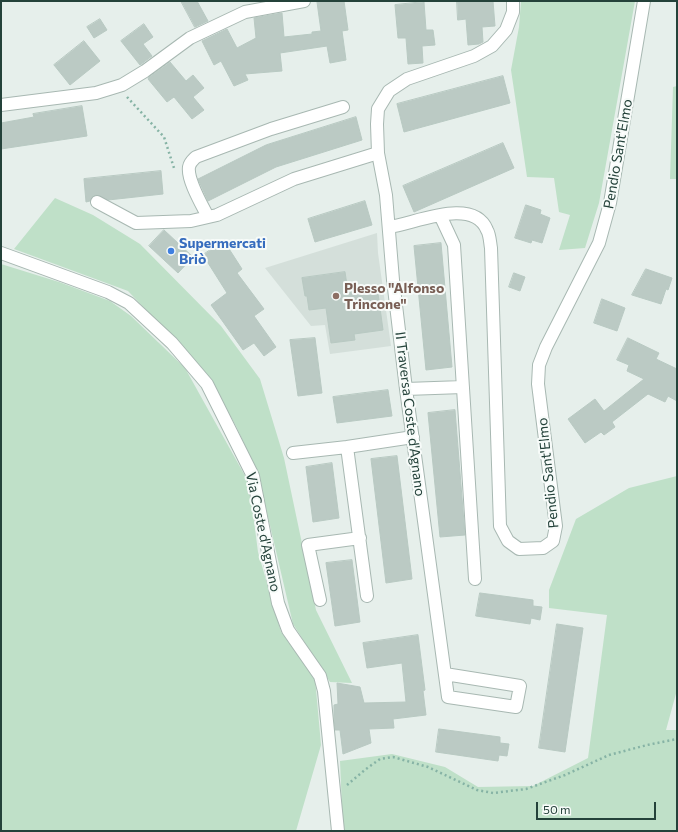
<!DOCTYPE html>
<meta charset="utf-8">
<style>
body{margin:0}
#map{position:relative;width:678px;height:832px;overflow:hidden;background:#e6efeb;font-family:Commissioner,sans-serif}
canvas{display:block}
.frame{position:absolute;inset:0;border:2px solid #24423a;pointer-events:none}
.scale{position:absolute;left:536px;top:802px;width:120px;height:18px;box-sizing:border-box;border:2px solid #24423a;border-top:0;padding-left:5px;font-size:12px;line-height:14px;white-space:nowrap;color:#24423a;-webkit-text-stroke:3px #f7fbf9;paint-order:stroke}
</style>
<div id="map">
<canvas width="678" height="832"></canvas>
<div class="frame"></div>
<div class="scale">50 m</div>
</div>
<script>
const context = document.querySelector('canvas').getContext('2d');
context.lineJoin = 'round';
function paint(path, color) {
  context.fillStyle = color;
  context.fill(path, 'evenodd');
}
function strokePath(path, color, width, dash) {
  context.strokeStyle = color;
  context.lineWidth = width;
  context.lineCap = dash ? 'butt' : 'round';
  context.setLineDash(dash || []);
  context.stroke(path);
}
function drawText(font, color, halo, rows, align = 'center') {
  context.font = font + ' Commissioner,sans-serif';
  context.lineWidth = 4;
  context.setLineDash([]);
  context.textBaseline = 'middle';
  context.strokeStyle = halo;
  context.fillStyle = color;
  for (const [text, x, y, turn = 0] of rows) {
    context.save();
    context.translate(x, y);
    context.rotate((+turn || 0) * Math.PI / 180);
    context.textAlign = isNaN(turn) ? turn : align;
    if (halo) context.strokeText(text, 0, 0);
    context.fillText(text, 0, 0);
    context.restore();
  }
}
paint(new Path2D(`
 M377 233 378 253 391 346 330 354 325 325 311 326 265 268Z`), '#d4dfda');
paint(new Path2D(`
 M521 1H635L599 203 585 248 559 250 570 215 559 212 554 178 527 177 511 70 519 27Z
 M677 86V179H670L673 87Z
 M55 198 93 215 140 244 221 326 260 379 284 458 316 610 352 683 330 682 293 624 258 474 236 426 207 374 128 291 14 249Z
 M1 264 59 282 110 301 131 316 185 368 249 483 258 552 281 632 315 678 321 745 296 831H1Z
 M677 476V690L666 730H677V831H343L340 761 392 754 445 767 478 787 533 786 588 758 607 615 549 608V590L576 519 629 488Z`), '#bfe0c8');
const building = new Path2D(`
 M181 1H197L208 21 195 27Z
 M329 1H344L348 30 342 31 346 60 330 63 327 46 280 53 282 71 245 74 248 80 234 86 221 61 214 65 202 41 227 29 237 48 256 38 254 18 282 13 284 37 312 34V32L321 31 317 2Z
 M457 1H493L495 26 482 27 483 42 479 44 468 45 466 19 458 20Z
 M424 2 426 30H433L435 45 422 46 423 63 408 64 406 38H398L395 5Z
 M100 19 107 30 94 38 87 27Z
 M144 24 153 37 143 44 152 56 140 65 121 41Z
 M84 41 100 61 70 85 54 65Z
 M170 62 186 81 193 75 204 88 193 97 204 110 192 119 174 97 167 102 148 79 149 77Z
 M503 76 510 103 404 132 397 104Z
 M82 106 87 136 1 149V123L34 117 33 114Z
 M356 117 362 140 276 167 208 201 198 179 266 145Z
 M503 143 514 168 414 212 403 186Z
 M161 171 163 194 108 200 96 195 93 196 90 201 86 202 84 179Z
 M365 201 372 225 315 242 308 219Z
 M526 205 541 210 540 214 550 218 542 243 532 240 531 243 515 238Z
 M164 230 193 257 178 273 149 246Z
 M224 241 242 269 237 273 264 309 254 316 276 347 264 356 254 343 243 350 211 305 227 293 203 255Z
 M441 243 452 367 426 370 414 246Z
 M646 269 672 278 668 290 666 289 661 304 632 295Z
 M345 272 347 285 355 284 359 288 377 286 383 330 354 334 355 340 331 343 326 308 309 310 307 296H305L302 278Z
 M514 273 525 277 520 291 509 287Z
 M602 299 625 308 617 331 594 323Z
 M315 338 322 393 298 396 290 340Z
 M628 338 659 353 656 359 677 369V401L668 396 665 402 648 394 612 422 615 427 604 435 601 432 585 443 568 419 595 399 604 411 644 379 627 371 629 365 617 360Z
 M388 390 392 416 337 423 333 397Z
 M455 410 465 535 440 537 428 413Z
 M397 456 412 579 386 583 371 459Z
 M332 463 339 518 313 522 306 467Z
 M352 560 360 622 335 626 326 563Z
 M480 593 533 600V606L542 607 540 620 531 618 530 624 476 616Z
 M557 624 583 628 565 752 539 748Z
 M418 635 425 690 423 691 426 715 393 719 394 728 369 729 371 743 343 754 340 730H335L334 715V705L338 704 337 683 360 687 364 703 406 702 402 663 367 668 363 643Z
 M439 729 500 737V743L509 744 507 756 499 755 498 761 436 752Z`);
paint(building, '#bbcac4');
strokePath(building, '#b8c9c2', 1);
const minor = new Path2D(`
 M1 105 96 93 122 85 145 71 190 38 245 12 304 1
 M97 202 136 223 191 221 217 215 294 179 378 153
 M440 215 454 245 475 579
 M208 217C202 205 187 180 189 167 190 162 193 160 196 157L271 129 343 107
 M389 227C414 224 473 196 487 230 490 235 490 243 491 248L500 526 508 541 519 549 543 548 553 541 556 526 538 384 539 365 546 347 599 243 610 203 644 1
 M1 253 108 292 129 303 172 343 207 384 253 476 278 603 288 630 320 676 324 691 338 831
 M406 389 463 387
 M293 453 347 447
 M367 596 347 447 413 437
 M320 600 308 545 360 538
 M445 674 520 686 516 707 448 697 406 389 393 280 386 195 378 153 377 124 378 109 389 91 407 79 474 56 492 46 506 30 513 12V1`);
strokePath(minor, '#a8b8b2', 14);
strokePath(new Path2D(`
 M127 97 164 137 174 168
 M347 785 366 769 380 759 393 757 428 767 477 790 493 793 526 789 565 775 609 755 647 745 677 739`), '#86b3a5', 2.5, [2, 3]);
strokePath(minor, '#fff', 12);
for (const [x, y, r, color] of [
 [171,251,4,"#3f7fe0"],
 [336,296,4,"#8d6e63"]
]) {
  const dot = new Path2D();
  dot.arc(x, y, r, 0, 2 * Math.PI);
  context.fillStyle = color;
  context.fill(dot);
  strokePath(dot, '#f7fbf9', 1.5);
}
drawText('14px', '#24423a', '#f7fbf9', [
 ["Pendio Sant'Elmo",618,154,-80],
 ["II Traversa Coste d'Agnano",410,414,83],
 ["Pendio Sant'Elmo",548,473,-96],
 ["Via Coste d'Agnano",263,532,78]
]);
drawText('bold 14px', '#366cbe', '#f7fbf9', [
 ["Supermercati",179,243],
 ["Briò",179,259]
], 'left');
drawText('bold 14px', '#785e54', '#f7fbf9', [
 ["Plesso \"Alfonso",344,288],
 ["Trincone\"",344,304]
], 'left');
</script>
